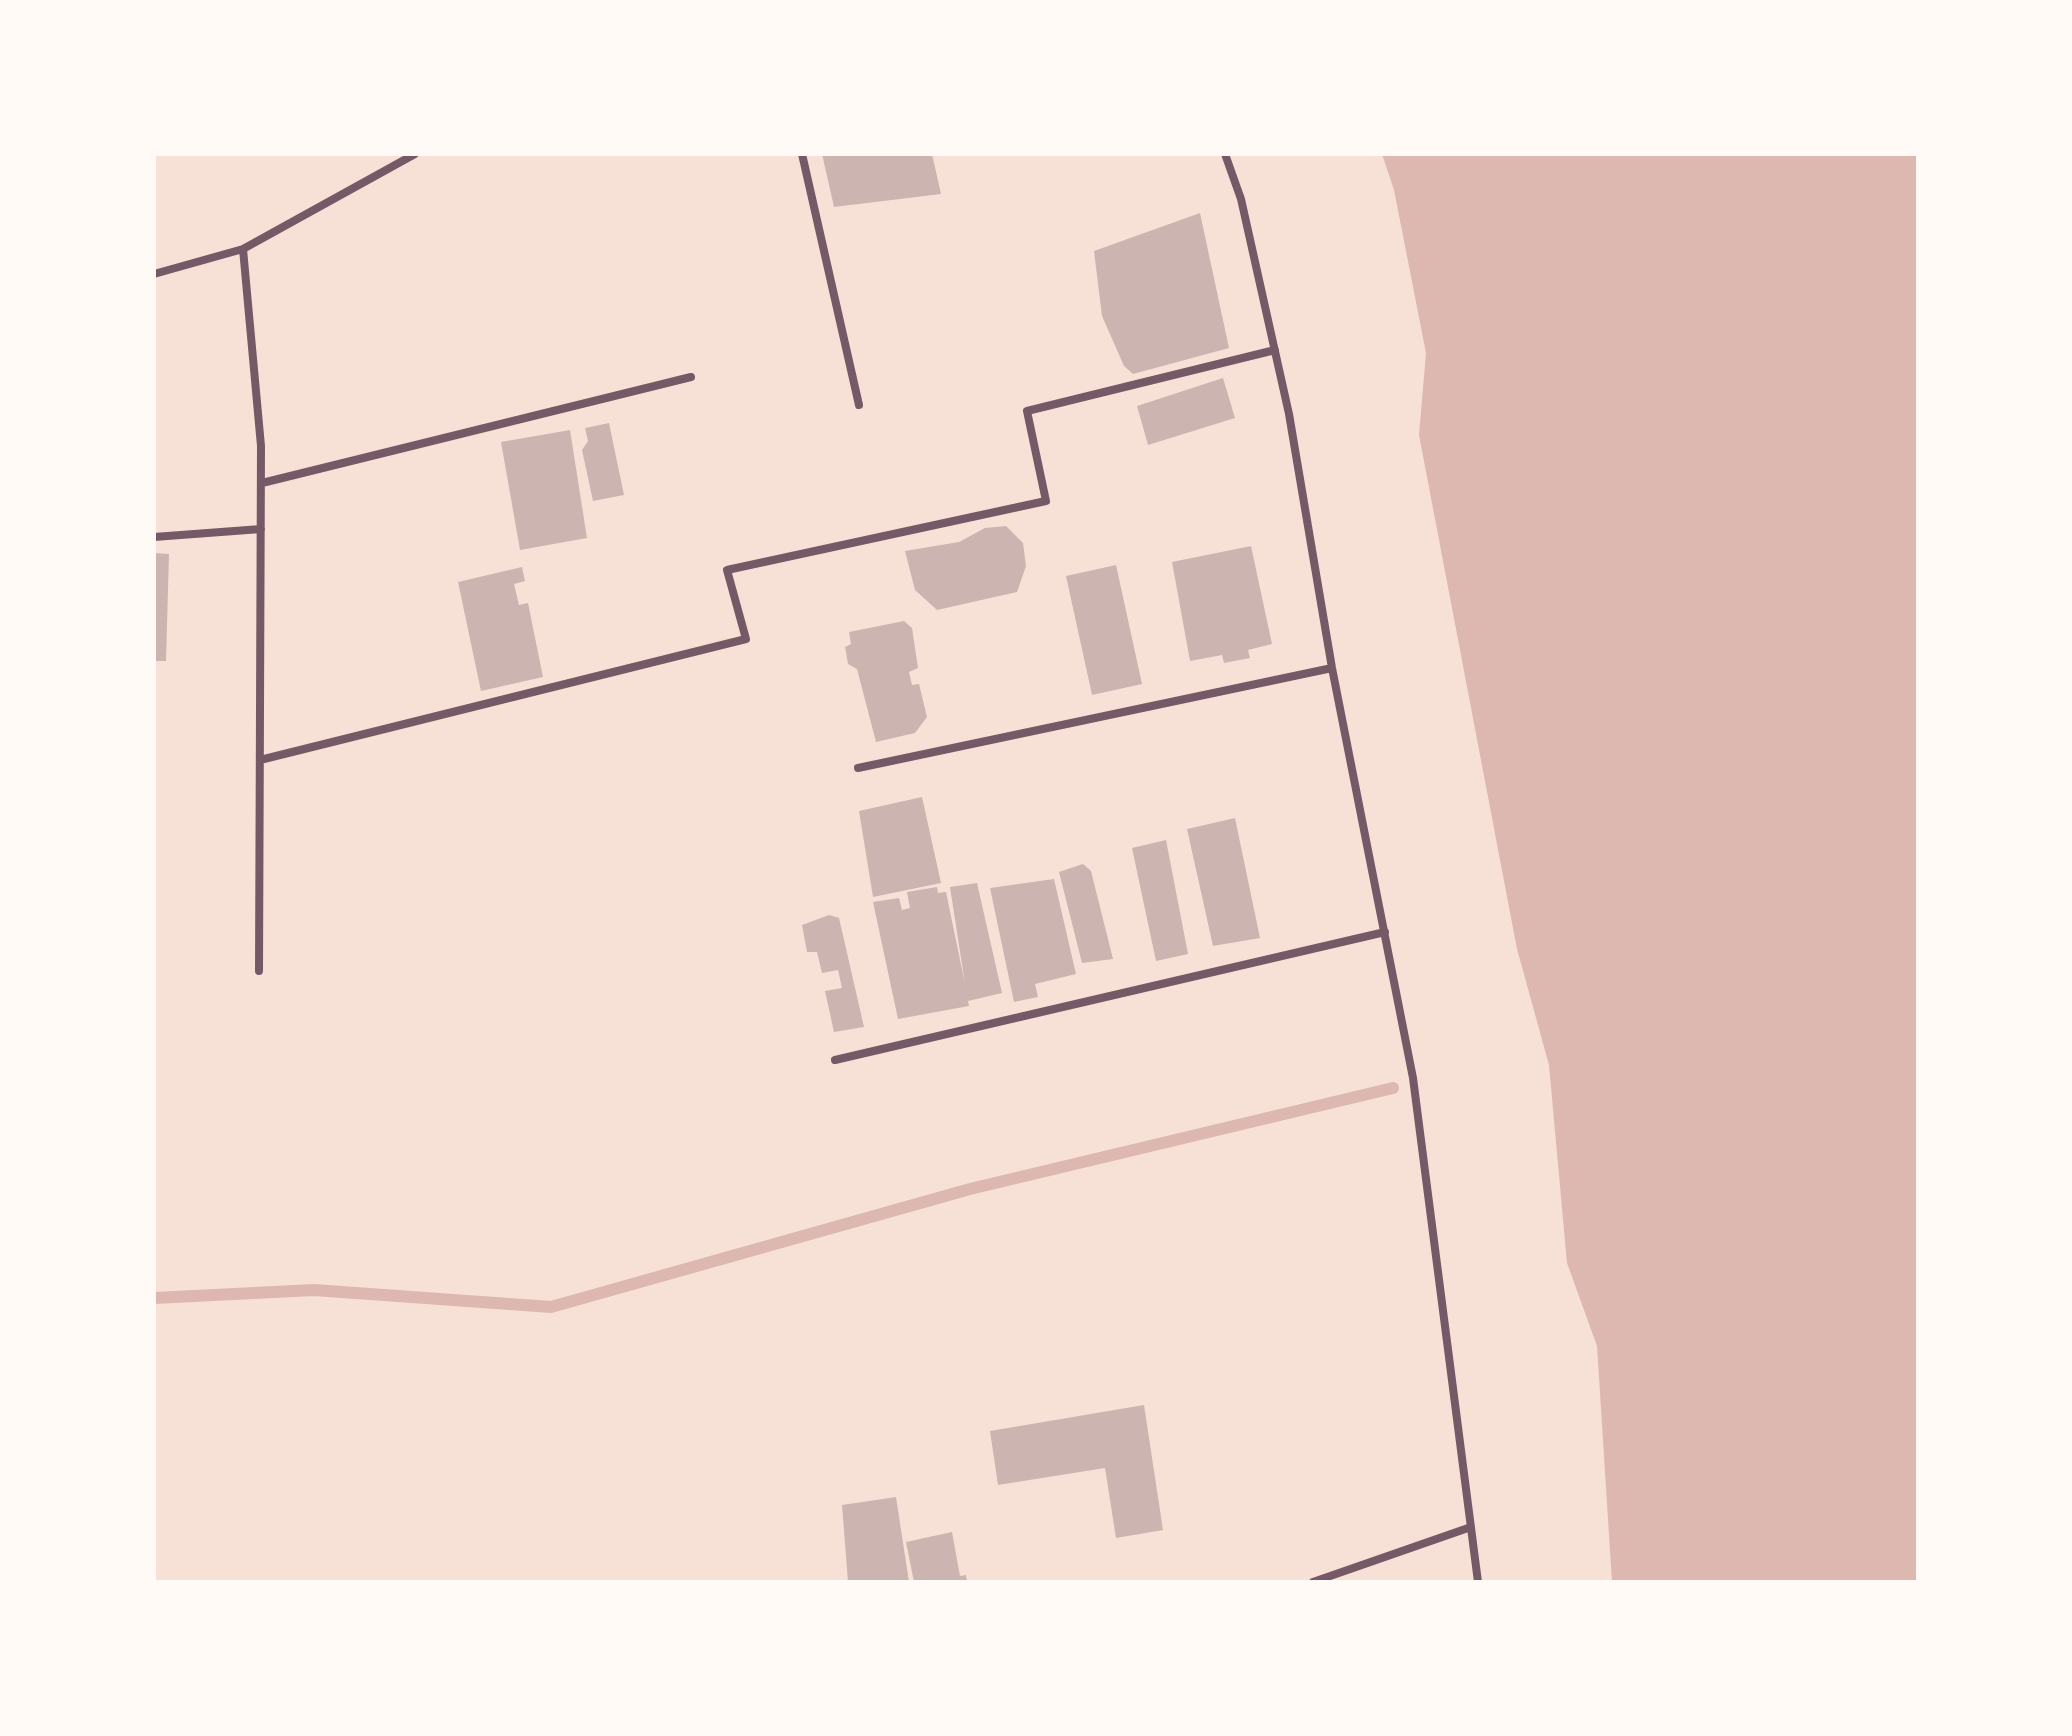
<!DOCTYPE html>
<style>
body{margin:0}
#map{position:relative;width:2072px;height:1736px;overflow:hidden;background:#f7e1d7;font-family:"Fira Sans",sans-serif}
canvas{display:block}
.frame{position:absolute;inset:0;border:156px solid #fffaf5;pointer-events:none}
</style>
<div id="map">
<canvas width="2072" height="1736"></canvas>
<div class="frame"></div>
</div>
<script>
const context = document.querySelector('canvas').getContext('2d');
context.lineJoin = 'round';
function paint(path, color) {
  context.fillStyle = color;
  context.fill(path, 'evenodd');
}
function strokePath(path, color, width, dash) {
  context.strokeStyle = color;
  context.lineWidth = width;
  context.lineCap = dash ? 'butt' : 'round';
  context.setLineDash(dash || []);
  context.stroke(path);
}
paint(new Path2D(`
 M1382 154H1918V1582H1612L1597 1346 1567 1263 1549 1065 1517 949 1419 435 1426 353 1394 190Z`), '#dcb8b0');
strokePath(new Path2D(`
 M154 1298 314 1290 551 1307 970 1189 1393 1088`), '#dcb8b0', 12);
paint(new Path2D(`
 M822 154H932L941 194 834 207Z
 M1200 213 1229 348 1133 374 1124 366 1102 316 1094 251Z
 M1223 378 1235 418 1148 445 1137 406Z
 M609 423 624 495 593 501 582 450 588 441 585 428Z
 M570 430 587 538 520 550 501 442Z
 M1006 526 1023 543 1026 566 1017 592 937 610 915 590 905 551 959 542 985 528Z
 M1251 546 1272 644 1248 650 1250 658 1224 663 1222 655 1190 661 1172 562Z
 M154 553 169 554 166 661H154Z
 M1116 565 1142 684 1092 695 1066 576Z
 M522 567 525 581 514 584 519 605 528 603 543 677 481 691 458 582Z
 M904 621 912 628 918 668 909 672 912 685 919 684 927 717 915 733 876 742 857 669 848 664 845 647 851 644 849 632Z
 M922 797 941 883 873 897 859 811Z
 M1235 818 1260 938 1213 946 1187 829Z
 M1166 840 1188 954 1156 961 1132 848Z
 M1083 864 1091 871 1113 959 1082 963 1059 872Z
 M1054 879 1076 974 1035 984 1038 997 1014 1002 990 888Z
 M977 883 1002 993 968 1001 969 1006 898 1019 873 902 899 898 902 910 910 908 907 892 937 887 938 893 946 892 965 984 950 887Z
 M829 915 839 918 864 1027 834 1032 825 991 842 988 838 970 822 973 817 952H807L802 925Z
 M1144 1405 1163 1530 1116 1538 1105 1468 998 1485 990 1431Z
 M896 1497 909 1582H848L842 1505Z
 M952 1532 960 1576 966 1575 967 1582H914L906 1542Z`), '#ccb4b1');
strokePath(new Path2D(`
 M802 154 859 405
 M1225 154 1241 199 1289 414 1332 668 1413 1078 1478 1582
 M243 249 261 446 259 971
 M154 274 243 249 415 154
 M262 483 691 377
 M154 537 261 529
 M260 760 746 639 727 570 1046 501 1027 411 1275 350
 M858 768 1332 668
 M835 1060 1385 932
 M1313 1582 1471 1527`), '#755966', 8);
</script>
